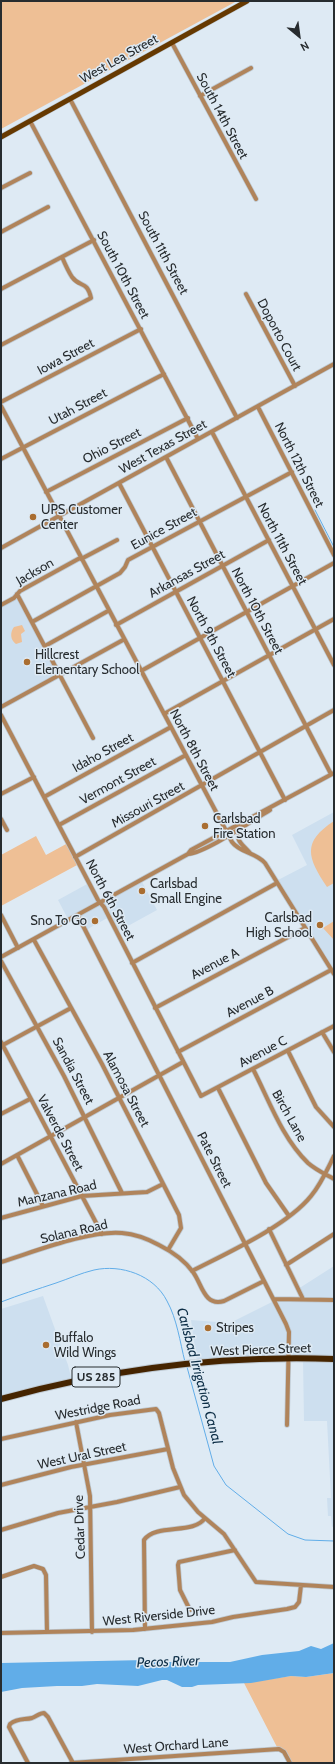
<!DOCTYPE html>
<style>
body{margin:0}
#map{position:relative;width:335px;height:1764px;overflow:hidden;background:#deeaf4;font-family:Cabin,sans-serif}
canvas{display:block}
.frame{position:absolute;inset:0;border:2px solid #272c2f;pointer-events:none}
.north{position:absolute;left:279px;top:16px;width:40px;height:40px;-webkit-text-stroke:3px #deeaf4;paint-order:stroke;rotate:151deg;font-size:11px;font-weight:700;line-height:16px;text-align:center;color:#272c2f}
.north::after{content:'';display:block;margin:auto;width:14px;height:18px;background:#272c2f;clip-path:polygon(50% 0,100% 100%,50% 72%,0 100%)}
</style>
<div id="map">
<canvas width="335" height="1764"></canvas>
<div class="frame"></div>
<div class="north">N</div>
</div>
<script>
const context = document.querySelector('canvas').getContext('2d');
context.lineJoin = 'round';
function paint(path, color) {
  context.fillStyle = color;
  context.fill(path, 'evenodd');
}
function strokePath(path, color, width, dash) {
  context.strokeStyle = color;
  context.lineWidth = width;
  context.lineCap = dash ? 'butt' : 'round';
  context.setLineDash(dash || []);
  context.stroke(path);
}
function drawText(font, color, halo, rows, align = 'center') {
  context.font = font + ' Cabin,sans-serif';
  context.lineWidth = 3;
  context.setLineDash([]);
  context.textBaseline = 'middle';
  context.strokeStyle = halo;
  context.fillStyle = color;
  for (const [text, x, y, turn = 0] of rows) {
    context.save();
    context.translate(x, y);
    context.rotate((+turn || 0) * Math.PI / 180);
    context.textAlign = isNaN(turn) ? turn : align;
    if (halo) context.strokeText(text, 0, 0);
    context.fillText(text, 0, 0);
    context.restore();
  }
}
paint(new Path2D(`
 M17 594 60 675 1 707V605Z
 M334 812V969L278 880 307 865 292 835Z
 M141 880 157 910 117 932 109 917 86 930 78 916 69 921 58 900 89 883 101 902Z
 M334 1266V1526L332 1527 331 1516H328L327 1498H331L327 1421H304L303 1359 197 1363 191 1320 230 1323 274 1301 303 1299 298 1289Z
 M43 1296 68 1365 72 1381 1 1399V1309Z`), '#cddfef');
paint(new Path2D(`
 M1 1H237L1 129Z
 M22 625 25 631 21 634 22 642 16 644C10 640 10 632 14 627Z
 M334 821V883L327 887C307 857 302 842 334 821Z
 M36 836 46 855 68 843 79 864 1 906V855Z
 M334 921V940L323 928Z
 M334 1673V1763H290L284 1752 278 1749 244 1683 291 1676 306 1677Z`), '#eebf95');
paint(new Path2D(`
 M334 1643V1673L306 1677 291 1676 251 1683 198 1685 192 1687H182L167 1680H162L138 1686 97 1684 82 1686H57L22 1688 1 1692V1663L146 1660H164L165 1662H230L262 1655 299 1651 311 1646 321 1649Z`), '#61ade8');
strokePath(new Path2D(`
 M315 510 334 547
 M1 1302C19 1295 38 1289 56 1283 68 1279 81 1273 94 1270 121 1264 154 1275 167 1301 177 1319 180 1342 185 1362
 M187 1367 214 1466 226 1485 288 1534 305 1540 334 1541`), '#61ade8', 1);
const minor = new Path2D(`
 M172 43 256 199
 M200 96 251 68
 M70 99 237 418
 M30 121 198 439
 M1 188 30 173
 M1 232 48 207
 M1 289 94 240
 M246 294 295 386
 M1 345 91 298C87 280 80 288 72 277 68 271 65 264 62 257
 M1 402 141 329
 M1 406 232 842C240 853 255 852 265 863L334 974
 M258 407 334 555
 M212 432 334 665
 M166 457 331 774
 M1 459 164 374
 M119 483 285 800
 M46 492 188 418
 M1 548 334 364
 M81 559 117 540
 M17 594 93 738
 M1 605 14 598 20 591 80 558
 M32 622 120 573 125 567 128 560 141 553 292 472
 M116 625 269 540
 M45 646 108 611
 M141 671 334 563
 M1 707 123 640
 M164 714 334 619
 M1 715 98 900 104 907 201 1096 334 1026
 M1 794 34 777
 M44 797 171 727
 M1 819 7 830
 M59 825 186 755
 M242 827C233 841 242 843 250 853
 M188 854C207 852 251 821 270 810
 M75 857 334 710
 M1 915 18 948
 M78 916 286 1324 289 1332 287 1425
 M34 940 102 1064 179 1215 181 1228 168 1250
 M1 957 188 854 191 850 334 773
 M1 961 64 1076 122 1193
 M132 963 277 883
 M155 1008 305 928
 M322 1032 334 1052
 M1 1042 102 1234
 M1 1046 71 1008
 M288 1051 316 1107 334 1127
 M178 1052 331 970
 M253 1069C269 1100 282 1138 308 1163 316 1170 325 1174 334 1179
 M218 1088 266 1183 289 1216
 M1 1114 30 1099
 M17 1155 43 1206
 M1 1164 183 1062
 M1 1218 82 1196 147 1192 163 1184
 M269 1229 303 1299
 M1 1262C34 1252 88 1230 122 1233 135 1234 148 1239 159 1245 171 1251 185 1261 193 1272 202 1284 204 1307 224 1301L264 1281
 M286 1265 334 1234
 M192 1271C227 1253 287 1226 311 1196 321 1184 327 1170 334 1156
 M274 1299 334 1300
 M76 1422 90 1496 92 1632
 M1 1439 110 1415 156 1409 159 1413 173 1468 184 1495 198 1512 224 1534 256 1582 334 1587
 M1 1485 71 1467 168 1449
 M1 1530 58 1513 117 1502 180 1487
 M1 1577 34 1566 43 1569 46 1575 47 1632
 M190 1610 180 1590 178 1565 179 1562 235 1550
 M145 1629 144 1540C156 1523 194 1535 205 1518
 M1 1633 133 1630 212 1622 233 1617 287 1609 295 1607 299 1602 301 1585
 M28 1763 9 1727 10 1724C18 1718 24 1720 32 1718 37 1716 40 1713 44 1713L48 1717 73 1763
 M71 1763 279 1749 284 1752 290 1763`);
const major = new Path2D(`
 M1 137 247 1`);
const highway = new Path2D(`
 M1 1399C110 1369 221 1355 334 1359`);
strokePath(minor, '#bdc8d1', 5.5);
strokePath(major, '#bdc8d1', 6);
strokePath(highway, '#bdc8d1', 8);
strokePath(minor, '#b0845b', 4);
strokePath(major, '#663901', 5);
strokePath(highway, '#452400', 6);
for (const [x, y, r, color] of [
 [33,517,4,"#a96d30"],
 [27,662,4,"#a96d30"],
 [205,826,4,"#a96d30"],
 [142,891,4,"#a96d30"],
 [95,921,4,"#a96d30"],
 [320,925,4,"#a96d30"],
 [208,1328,4,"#a96d30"],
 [46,1345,4,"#a96d30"]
]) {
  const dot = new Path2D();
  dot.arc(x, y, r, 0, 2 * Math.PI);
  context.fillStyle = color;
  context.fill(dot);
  strokePath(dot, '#deeaf4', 1.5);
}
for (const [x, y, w] of [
 [96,1377,48]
]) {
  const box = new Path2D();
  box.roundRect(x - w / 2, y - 10, w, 20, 3);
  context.fillStyle = '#deeaf4';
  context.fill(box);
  strokePath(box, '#272c2f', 1);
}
drawText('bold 12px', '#272c2f', null, [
 ["US 285",96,1377]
]);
drawText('13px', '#272c2f', '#deeaf4', [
 ["West Lea Street",119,59,-29],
 ["South 14th Street",222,116,62],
 ["South 11th Street",163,253,62],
 ["South 10th Street",123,275,62],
 ["Doporto Court",279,335,62],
 ["Iowa Street",66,357,-28],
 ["Utah Street",78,407,-28],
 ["Ohio Street",112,446,-27],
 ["West Texas Street",163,447,-29],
 ["North 12th Street",299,465,63],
 ["Eunice Street",164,529,-29],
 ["North 11th Street",282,544,62],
 ["Jackson",35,572,-30],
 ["Arkansas Street",187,574,-29],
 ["North 10th Street",257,611,62],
 ["North 9th Street",211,637,62],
 ["North 8th Street",194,750,62],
 ["Idaho Street",103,753,-29],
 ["Vermont Street",118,781,-29],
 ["Missouri Street",148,805,-29],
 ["North 6th Street",110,900,62],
 ["Avenue A",215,964,-28],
 ["Avenue B",250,1002,-28],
 ["Avenue C",263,1052,-28],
 ["Sandia Street",73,1071,62],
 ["Alamosa Street",126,1089,62],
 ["Birch Lane",289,1116,61],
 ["Valverde Street",60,1133,62],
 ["Pate Street",214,1160,63],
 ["Manzana Road",57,1194,-13],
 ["Solana Road",74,1232,-13],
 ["West Pierce Street",261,1350,-2],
 ["Westridge Road",98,1408,-11],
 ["West Ural Street",82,1456,-12],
 ["Cedar Drive",80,1527,-92],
 ["West Riverside Drive",159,1616,-6],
 ["West Orchard Lane",176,1746,-4]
]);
drawText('13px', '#272c2f', '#deeaf4', [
 ["UPS Customer",41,510],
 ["Center",41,525],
 ["Hillcrest",35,655],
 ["Elementary School",35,670],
 ["Carlsbad",213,819],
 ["Fire Station",213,834],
 ["Carlsbad",150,884],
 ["Small Engine",150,899],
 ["Carlsbad",312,918,"right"],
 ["High School",312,933,"right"],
 ["Sno To Go",87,921,"right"],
 ["Stripes",216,1328],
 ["Buffalo",54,1338],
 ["Wild Wings",54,1353]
], 'left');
drawText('italic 14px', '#0d2e46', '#deeaf4', [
 ["Carlsbad Irrigation Canal",199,1376,75],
 ["Pecos River",168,1662,-2]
]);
</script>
